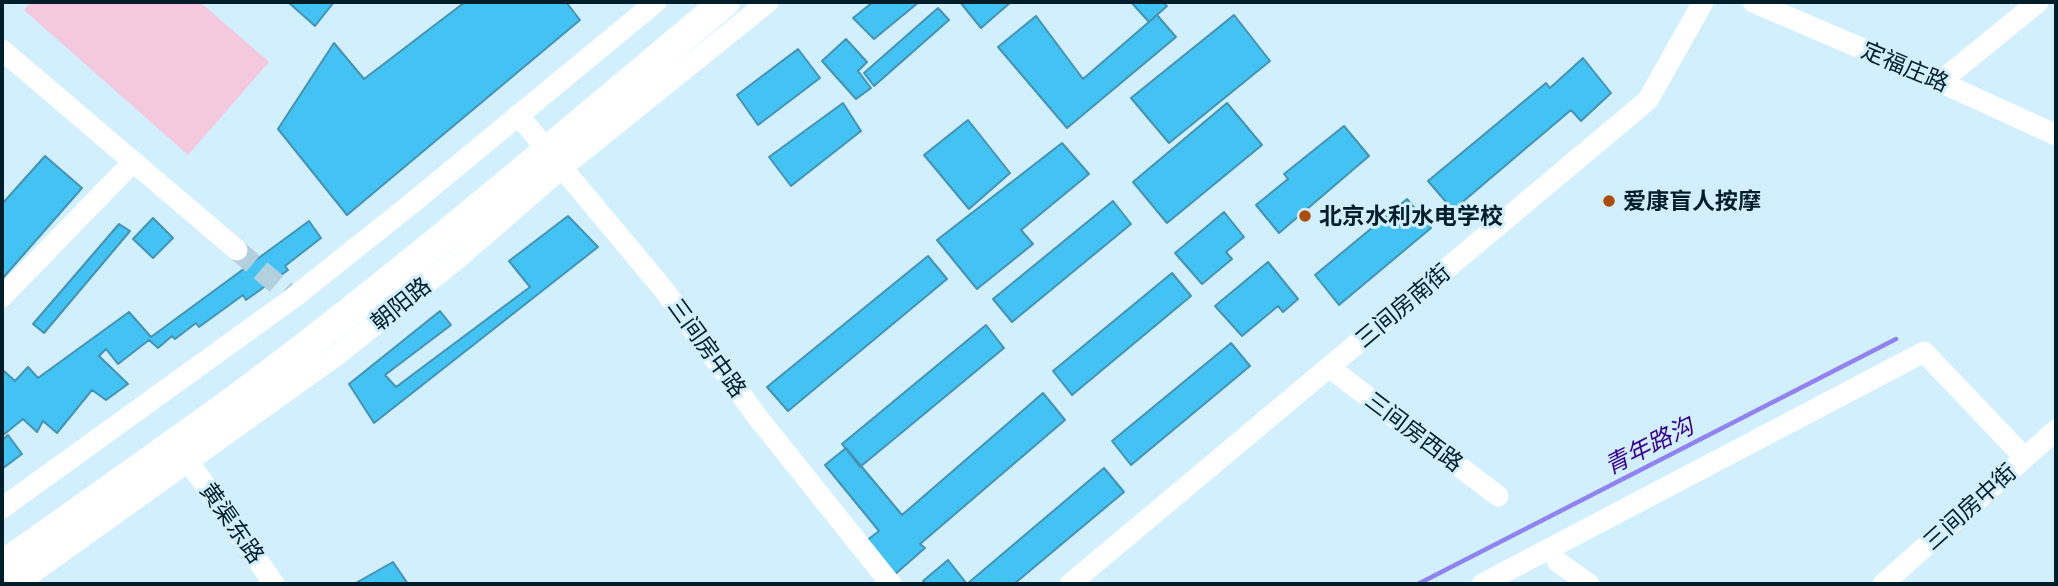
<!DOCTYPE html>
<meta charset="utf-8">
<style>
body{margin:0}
#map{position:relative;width:2058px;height:586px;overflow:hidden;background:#d2effd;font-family:Ubuntu,sans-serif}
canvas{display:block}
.frame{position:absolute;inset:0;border:4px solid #001e2a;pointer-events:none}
</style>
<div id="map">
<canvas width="2058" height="586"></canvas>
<div class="frame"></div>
</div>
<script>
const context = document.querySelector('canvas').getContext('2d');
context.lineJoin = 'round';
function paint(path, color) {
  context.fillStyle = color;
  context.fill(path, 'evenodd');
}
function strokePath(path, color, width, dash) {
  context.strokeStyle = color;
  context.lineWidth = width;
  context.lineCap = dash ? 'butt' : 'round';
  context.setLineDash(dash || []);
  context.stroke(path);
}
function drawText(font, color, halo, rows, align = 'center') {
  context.font = font + ' Ubuntu,"Noto Sans SC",sans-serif';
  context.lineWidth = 6;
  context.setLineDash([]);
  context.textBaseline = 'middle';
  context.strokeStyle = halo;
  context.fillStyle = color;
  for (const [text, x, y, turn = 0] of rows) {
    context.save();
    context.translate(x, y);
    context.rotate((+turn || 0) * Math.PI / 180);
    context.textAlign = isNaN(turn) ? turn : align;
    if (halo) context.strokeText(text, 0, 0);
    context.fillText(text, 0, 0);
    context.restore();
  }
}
paint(new Path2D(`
 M31 2H200L269 62 188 155 24 10Z`), '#f4c9de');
strokePath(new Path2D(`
 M1418 584 1896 339`), '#9182f1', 4.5);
const building = new Path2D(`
 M288 2H334L315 26Z
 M465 2H566L580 20 347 215 278 129 334 43 364 79Z
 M873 2H919L874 39 853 18Z
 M960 2H1011L981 28Z
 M1131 2H1162L1167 6 1149 22Z
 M938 8 949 20 874 86 864 73Z
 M1157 15 1176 37 1067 128 998 47 1036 16 1083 79Z
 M1234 15 1270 61 1169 143 1131 98Z
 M846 39 867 62 858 71 871 88 856 99 822 61Z
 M798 49 820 78 758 125 737 95Z
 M1583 58 1611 93 1581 121 1571 110 1453 210 1428 181 1546 83 1550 88Z
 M843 103 861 131 791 186 769 157Z
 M1227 103 1262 145 1167 223 1133 182Z
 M968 120 1010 173 969 209 924 155Z
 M1344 126 1369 156 1279 233 1256 205 1288 179 1284 174Z
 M1062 143 1089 174 1021 230 1033 244 977 289 937 240Z
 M45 156 82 188 2 279V204Z
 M1407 199 1431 228 1339 305 1315 275Z
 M1113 201 1131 224 1012 322 993 299Z
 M1224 212 1244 237 1226 252 1232 259 1202 284 1175 253Z
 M568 216 598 247 374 423 349 384 440 311 451 325 385 375 396 387 530 287 509 261Z
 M153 218 173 238 153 258 133 239Z
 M309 221 321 238 285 266 288 270 246 300 243 295 199 327 196 323 175 339 172 336 158 348 149 340 118 364 106 349 99 356 128 384 106 400 92 390 57 433 43 421 37 432 23 419 2 436V373L4 371 15 381 28 367 38 378 129 312 151 337Z
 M119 224 130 231 44 333 33 324Z
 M928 256 947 279 788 411 767 387Z
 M1268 262 1298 299 1283 312 1278 306 1242 336 1215 306Z
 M1172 273 1191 296 1072 395 1053 371Z
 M986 325 1004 348 860 467 842 444Z
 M1231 343 1250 366 1131 465 1112 441Z
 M1043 393 1065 420 920 544 925 548 893 576 866 541 879 531 825 465 846 448 902 515Z
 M8 435 22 454 2 469V440Z
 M1104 468 1124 492 1014 584H926L923 581 948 560 967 584Z
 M393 562 408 584H354Z`);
paint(building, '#42c3f3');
strokePath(building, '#4493b2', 2);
strokePath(new Path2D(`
 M237 250 293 298`), '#b2d0dd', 21, [21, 10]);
strokePath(new Path2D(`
 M1753 2 1940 82 2056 135
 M2 50 237 250
 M1940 82 2038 2
 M518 115 664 290 759 419 891 584
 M2 297 133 162
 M1330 368 1498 496
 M189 462 274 584
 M2 508 293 298 411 204 656 2
 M1558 562 1589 584
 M17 584 337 355 457 259 563 167 768 2
 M1070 584 1648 100 1703 2
 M1482 584 1924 352 2024 457
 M1883 584 2056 430`), '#fff', 21);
strokePath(new Path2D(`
 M2 566C78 512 155 458 231 403 401 277 562 138 725 2`), '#fff', 30);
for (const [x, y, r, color] of [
 [1609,201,7,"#ae4d08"],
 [1305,216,7,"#ae4d08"]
]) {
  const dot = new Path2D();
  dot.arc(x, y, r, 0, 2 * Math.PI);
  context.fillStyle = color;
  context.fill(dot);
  strokePath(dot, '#d2effd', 2.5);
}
drawText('23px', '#001e2a', '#d2effd', [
 ["定福庄路",1905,67,23],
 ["朝阳路",401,304,-39],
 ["三间房南街",1403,306,-40],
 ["三间房中路",707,348,54],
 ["三间房西路",1414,432,37],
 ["三间房中街",1970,507,-42],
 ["黄渠东路",232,523,55]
]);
drawText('bold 23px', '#001e2a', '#d2effd', [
 ["爱康盲人按摩",1623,201],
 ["北京水利水电学校",1319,216]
], 'left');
drawText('italic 24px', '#38008e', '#d2effd', [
 ["青年路沟",1649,446,-27]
]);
</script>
